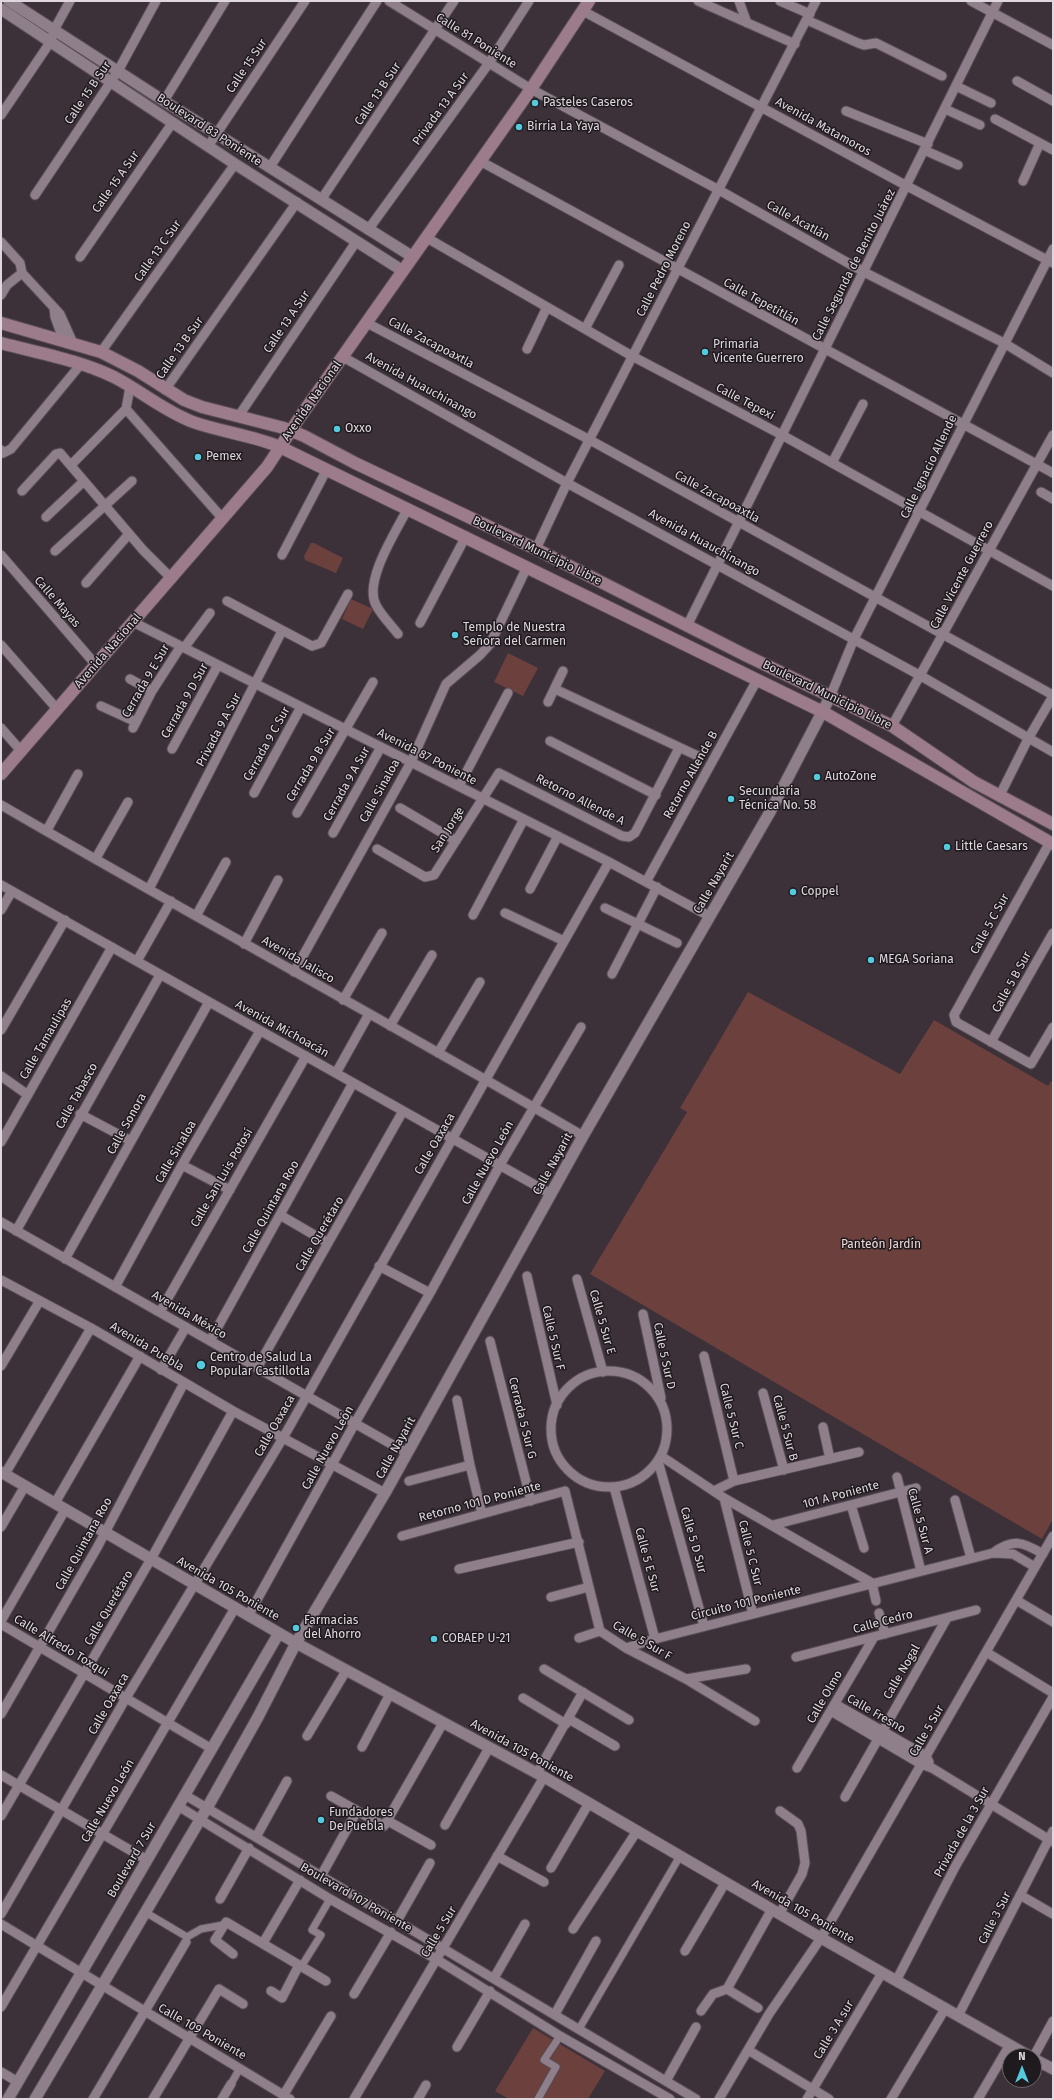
<!DOCTYPE html>
<meta charset="utf-8">
<style>
body{margin:0}
#map{position:relative;width:1054px;height:2100px;overflow:hidden;background:#3c3039;font-family:"Fira Sans",sans-serif}
canvas{display:block}
.frame{position:absolute;inset:0;border:2px solid #dfd7dd;pointer-events:none}
.north{position:absolute;left:1002px;top:2048px;width:40px;height:40px;box-sizing:border-box;background:#1f1a1e;border:1px solid #6c666a;border-radius:50%;rotate:0deg;font-size:11px;font-weight:700;line-height:16px;text-align:center;color:#dfd7dd}
.north::after{content:'';display:block;margin:auto;width:14px;height:18px;background:#54cade;clip-path:polygon(50% 0,100% 100%,50% 72%,0 100%)}
</style>
<div id="map">
<canvas width="1054" height="2100"></canvas>
<div class="frame"></div>
<div class="north">N</div>
</div>
<script>
const context = document.querySelector('canvas').getContext('2d');
context.lineJoin = 'round';
function paint(path, color) {
  context.fillStyle = color;
  context.fill(path, 'evenodd');
}
function strokePath(path, color, width, dash) {
  context.strokeStyle = color;
  context.lineWidth = width;
  context.lineCap = dash ? 'butt' : 'round';
  context.setLineDash(dash || []);
  context.stroke(path);
}
function drawText(font, color, halo, rows, align = 'center') {
  context.font = font + ' "Fira Sans",sans-serif';
  context.lineWidth = 3;
  context.setLineDash([]);
  context.textBaseline = 'middle';
  context.strokeStyle = halo;
  context.fillStyle = color;
  for (const [text, x, y, turn = 0] of rows) {
    context.save();
    context.translate(x, y);
    context.rotate((+turn || 0) * Math.PI / 180);
    context.textAlign = isNaN(turn) ? turn : align;
    if (halo) context.strokeText(text, 0, 0);
    context.fillText(text, 0, 0);
    context.restore();
  }
}
paint(new Path2D(`
 M311 543H314L343 558 336 573 305 560 304 556Z
 M351 599 373 609 363 629 342 619Z
 M508 653 538 668 523 696 494 682Z
 M748 992 900 1074 934 1020 1048 1086 1051 1081 1053 1082V1519L1042 1539 590 1274 687 1112 680 1108Z
 M533 2028 605 2071 588 2099H509L495 2091Z`), '#6b403d');
const pedestrian = new Path2D(`
 M145 1912 187 1937 201 1929 223 1925
 M301 1967 321 1935 312 1930 330 1899
 M579 2029 680 1856
 M231 2084 240 2068
 M538 2099 556 2067 544 2060 560 2036`);
const minor = new Path2D(`
 M389 1 531 89 719 190 864 272 1004 343 1053 373
 M698 1 795 44
 M739 1 747 23
 M780 1 810 14
 M971 1 1053 45
 M583 11 907 186 1053 263
 M807 20 858 43 864 45 876 43 942 76
 M1017 81 1053 101
 M956 86 991 103
 M164 101 225 1
 M945 109 980 125
 M846 111 928 144
 M1 115 51 41 54 30 70 1
 M995 119 1053 150
 M209 145 305 1
 M924 150 958 165
 M480 161 1053 473
 M270 167 377 1
 M1023 181 1040 143
 M35 195 118 71 156 1
 M321 200 454 1
 M368 230 489 63 529 1
 M427 238 632 356 782 435 1053 586
 M1 242 20 263 22 273 60 314 73 343
 M80 257 173 122
 M1 295 7 285 22 273
 M54 308 55 317 63 339
 M367 323 590 440 1053 695
 M585 329 619 265
 M527 349 547 307
 M101 352 235 164
 M343 357 567 483 921 676 1053 752
 M165 390 297 202
 M126 409 223 519
 M238 417 356 242
 M1 450 3 453 11 449 81 364
 M832 463 863 404
 M71 465 126 409 130 387
 M22 491 56 454 60 453 143 550 172 579
 M1041 492 1053 499
 M46 517 84 481
 M536 549 567 483 816 1
 M55 551 132 481
 M1 555 96 665
 M282 555 327 469
 M86 583 129 534
 M227 601 312 646 321 643 348 594
 M133 622 609 862 709 916
 M420 623 466 536
 M687 626 998 1
 M398 634C391 625 381 615 376 605 363 581 397 530 408 508
 M1 645 57 709
 M184 648 210 613
 M130 679 152 691
 M555 689 700 757
 M830 697 854 639 1053 249
 M548 702 563 671
 M101 706 136 722
 M892 726 1053 435
 M1 728 21 751
 M133 728 152 691 181 646
 M550 741 656 795
 M172 749 218 665
 M459 786 508 693
 M254 793 301 707
 M999 797 1028 739 1053 696
 M1 805C194 917 390 1023 583 1136
 M400 808 456 841
 M297 813 373 682
 M47 830 78 774
 M333 833 381 747
 M1050 842 954 1015 956 1022 1031 1064 1053 1027
 M377 849 425 877 434 875 499 773 622 836 629 837 635 833 679 748
 M96 858 128 802
 M646 882 757 680
 M1 885 551 1194
 M149 889 282 631
 M530 889 558 836
 M605 908 677 943
 M1 910 12 891
 M505 913 564 941
 M473 915 524 819
 M196 916 226 862
 M244 944 278 880
 M137 961 171 901
 M294 972 411 762 446 684 480 655 490 644 527 567
 M612 974 657 887
 M343 1000 382 933
 M390 1026 432 955
 M1 1030 65 920
 M991 1042 1053 933
 M438 1053 480 982
 M336 1073 369 1014
 M1 1076 28 1095
 M80 1114 131 1141
 M1 1142 112 947
 M182 1165 230 1190
 M280 1215 328 1243
 M1 1222 407 1453
 M16 1231 160 975
 M65 1259 209 1002
 M379 1266 430 1293
 M527 1276 557 1405
 M577 1279 603 1372
 M1 1280 91 1328 233 1411 385 1493
 M115 1287 182 1165 260 1031
 M160 1312 306 1056
 M643 1314 661 1398
 M210 1341 353 1083
 M490 1341 531 1501
 M704 1356 734 1481
 M1 1366 39 1302
 M257 1368 403 1111
 M161 1370 186 1327
 M551 1429a58 58 0 1 1 116 0a58 58 0 1 1-116 0Z
 M763 1393 784 1470
 M457 1400 470 1465 482 1514
 M823 1427 830 1459
 M661 1456 724 1498 872 1583 876 1601
 M658 1461 704 1626
 M5 1474 91 1328
 M897 1477 921 1571
 M409 1481 470 1465
 M614 1487 655 1639
 M565 1491 600 1631 626 1648 686 1679 755 1721
 M714 1491 734 1481 859 1452
 M724 1498 753 1614
 M955 1500 971 1558
 M55 1503 140 1356
 M851 1505 864 1548
 M773 1525 916 1488
 M1 1527 25 1486
 M402 1536 565 1491
 M993 1553C1013 1538 1023 1542 1043 1554
 M459 1569 579 1542
 M551 1597 589 1587
 M1016 1600 1053 1622
 M879 1613 885 1634
 M248 1616 355 1423 430 1293 500 1165 581 1027
 M1 1621 65 1510
 M1 1624 212 1749
 M579 1638 600 1631
 M626 1648 655 1639 993 1553 1013 1554 1035 1567
 M986 1652 1053 1693
 M796 1657 976 1610
 M544 1669 629 1720
 M686 1679 746 1669
 M523 1698 566 1724
 M835 1704 926 1756 929 1762
 M831 1711 921 1764 932 1768 1053 1842
 M1 1714 98 1546 184 1383
 M569 1719 615 1746
 M307 1736 346 1671
 M362 1747 390 1694
 M797 1768 874 1637
 M537 1773 583 1692
 M1 1775 147 1860
 M185 1795 696 2099
 M331 1796 384 1826 443 1723
 M845 1797 947 1618
 M178 1806 330 1899 436 1959 560 2036 670 2099
 M1 1816 151 1559 233 1411
 M388 1821 431 1845
 M445 1825 489 1748
 M256 1837 287 1781
 M497 1856 544 1882
 M551 1868 589 1803
 M321 1876 357 1811
 M1020 1895 1053 1914
 M220 1899 249 1848
 M780 1913 802 1874 805 1863 801 1831 798 1824 780 1811
 M1 1914 126 1698 283 1438 609 862
 M397 1921 430 1863
 M1 1924 290 2099
 M573 1929 637 1831
 M263 1943 300 1880
 M685 1951 725 1883
 M233 1954 215 1940 226 1922 326 1981
 M494 1978 525 1924
 M896 1981 955 1867 1053 1697
 M727 1989 772 1909
 M727 1989 758 2008
 M271 1991 282 1998 299 1965
 M354 1994 391 1932
 M1 2007 235 1608
 M701 2011 713 1994 727 1989
 M555 2014 596 1941
 M958 2016 1053 1831
 M457 2047 490 1991
 M748 2050 829 2099
 M1034 2056 1053 2021
 M1 2072 18 2082
 M666 2081 696 2027
 M283 2096 331 2016
 M93 2099 186 1942
 M153 2099 219 1989 243 2004
 M222 2099 231 2084
 M354 2099 544 1777
 M418 2099 426 2085
 M719 2099 769 2014 821 1938 1053 1536
 M807 2099 882 1973
 M891 2099 945 2009
 M978 2099 1009 2046`);
const tertiary = new Path2D(`
 M9 1 164 101 413 257
 M1 9 235 164 403 271
 M1 1472 296 1643 544 1777 821 1938 1029 2056
 M1034 2059 1053 2069
 M8 2099 279 1633
 M35 2099 207 1808 258 1717 296 1643 385 1493 583 1136 770 812 830 697`);
const secondary = new Path2D(`
 M1 323 101 352 138 371 184 400 202 407 284 428 304 436 355 463 536 549 745 655 892 726 974 782 1053 824
 M1 343C38 353 79 360 114 377 141 391 164 411 193 422 221 432 252 435 280 447L823 712 1053 844
 M1 774 267 467 300 417 531 89 589 1`);
strokePath(pedestrian, '#584d55', 9);
strokePath(minor, '#584d55', 11);
strokePath(tertiary, '#584d55', 13);
strokePath(secondary, '#584d55', 14);
strokePath(pedestrian, '#8e7f8a', 7);
strokePath(minor, '#8e7f8a', 9);
strokePath(tertiary, '#8e7f8a', 11);
strokePath(secondary, '#9c7b8a', 12);
for (const [x, y, r, color] of [
 [535,103,4,"#54cade"],
 [519,127,4,"#54cade"],
 [705,352,4,"#54cade"],
 [337,429,4,"#54cade"],
 [198,457,4,"#54cade"],
 [455,635,4,"#54cade"],
 [817,777,4,"#54cade"],
 [731,799,4,"#54cade"],
 [947,847,4,"#54cade"],
 [793,892,4,"#54cade"],
 [871,960,4,"#54cade"],
 [201,1365,5,"#54cade"],
 [296,1628,4,"#54cade"],
 [434,1639,4,"#54cade"],
 [321,1820,4,"#54cade"]
]) {
  const dot = new Path2D();
  dot.arc(x, y, r, 0, 2 * Math.PI);
  context.fillStyle = color;
  context.fill(dot);
  strokePath(dot, '#1f1a1e', 1.5);
}
drawText('12px', '#dfd7dd', '#1f1a1e', [
 ["Calle 81 Poniente",476,41,32],
 ["Calle 15 Sur",247,66,-56],
 ["Calle 15 B Sur",88,93,-56],
 ["Calle 13 B Sur",378,94,-56],
 ["Privada 13 A Sur",441,109,-54],
 ["Avenida Matamoros",823,127,29],
 ["Boulevard 83 Poniente",209,130,33],
 ["Calle 15 A Sur",116,182,-55],
 ["Calle Acatlán",798,221,29],
 ["Calle 13 C Sur",158,251,-55],
 ["Calle Segunda de Benito Juárez",854,265,-63],
 ["Calle Pedro Moreno",664,269,-63],
 ["Calle Tepetitlán",761,302,29],
 ["Calle 13 A Sur",287,322,-56],
 ["Calle Zacapoaxtla",431,343,28],
 ["Calle 13 B Sur",180,348,-55],
 ["Avenida Huauchinango",421,386,29],
 ["Avenida Nacional",312,401,-55],
 ["Calle Tepexi",745,402,28],
 ["Calle Ignacio Allende",929,467,-64],
 ["Calle Zacapoaxtla",717,497,29],
 ["Avenida Huauchinango",704,543,29],
 ["Boulevard Municipio Libre",537,551,26],
 ["Calle Vicente Guerrero",962,575,-62],
 ["Calle Mayas",57,602,49],
 ["Avenida Nacional",108,651,-49],
 ["Cerrada 9 E Sur",146,681,-60],
 ["Boulevard Municipio Libre",827,695,26],
 ["Cerrada 9 D Sur",185,701,-61],
 ["Privada 9 A Sur",219,730,-62],
 ["Cerrada 9 C Sur",267,744,-61],
 ["Avenida 87 Poniente",427,757,27],
 ["Cerrada 9 B Sur",311,765,-59],
 ["Retorno Allende B",691,775,-61],
 ["Cerrada 9 A Sur",347,784,-61],
 ["Calle Sinaloa",380,791,-61],
 ["Retorno Allende A",580,800,27],
 ["San Jorge",448,830,-58],
 ["Calle Nayarit",714,883,-60],
 ["Calle 5 C Sur",990,924,-61],
 ["Avenida Jalisco",298,960,30],
 ["Calle 5 B Sur",1012,982,-61],
 ["Avenida Michoacán",282,1029,29],
 ["Calle Tamaulipas",46,1039,-60],
 ["Calle Tabasco",77,1096,-61],
 ["Calle Sonora",127,1124,-61],
 ["Calle Oaxaca",435,1144,-60],
 ["Calle Sinaloa",176,1152,-60],
 ["Calle Nuevo León",488,1163,-61],
 ["Calle Nayarit",553,1164,-61],
 ["Calle San Luis Potosí",222,1178,-60],
 ["Calle Quintana Roo",271,1207,-61],
 ["Calle Querétaro",320,1234,-60],
 ["Avenida México",189,1315,30],
 ["Calle 5 Sur E",602,1322,74],
 ["Calle 5 Sur F",553,1338,77],
 ["Avenida Puebla",147,1347,31],
 ["Calle 5 Sur D",664,1356,78],
 ["Calle 5 Sur C",731,1416,76],
 ["Cerrada 5 Sur G",522,1418,76],
 ["Calle Oaxaca",275,1426,-60],
 ["Calle 5 Sur B",785,1428,75],
 ["Calle Nuevo León",328,1448,-61],
 ["Calle Nayarit",396,1448,-61],
 ["101 A Poniente",841,1495,-15],
 ["Retorno 101 D Poniente",480,1502,-15],
 ["Calle 5 Sur A",920,1521,75],
 ["Calle 5 D Sur",693,1540,74],
 ["Calle Quintana Roo",84,1544,-61],
 ["Calle 5 C Sur",750,1553,76],
 ["Calle 5 E Sur",647,1560,75],
 ["Avenida 105 Poniente",228,1589,30],
 ["Circuito 101 Poniente",746,1603,-14],
 ["Calle Querétaro",109,1608,-60],
 ["Calle Cedro",883,1622,-15],
 ["Calle 5 Sur F",642,1641,30],
 ["Calle Alfredo Toxqui",61,1646,31],
 ["Calle Nogal",902,1672,-60],
 ["Calle Olmo",825,1697,-60],
 ["Calle Oaxaca",109,1704,-60],
 ["Calle Fresno",876,1714,30],
 ["Calle 5 Sur",927,1731,-60],
 ["Avenida 105 Poniente",522,1751,29],
 ["Calle Nuevo León",108,1801,-60],
 ["Privada de la 3 Sur",962,1832,-61],
 ["Boulevard 7 Sur",132,1860,-60],
 ["Boulevard 107 Poniente",356,1898,30],
 ["Avenida 105 Poniente",803,1912,30],
 ["Calle 3 Sur",995,1918,-63],
 ["Calle 5 Sur",439,1932,-59],
 ["Calle 3 A sur",834,2030,-59],
 ["Calle 109 Poniente",202,2032,30]
]);
drawText('12px', '#dfd7dd', '#1f1a1e', [
 ["Pasteles Caseros",543,103],
 ["Birria La Yaya",527,127],
 ["Primaria",713,345],
 ["Vicente Guerrero",713,359],
 ["Oxxo",345,429],
 ["Pemex",206,457],
 ["Templo de Nuestra",463,628],
 ["Señora del Carmen",463,642],
 ["AutoZone",825,777],
 ["Secundaria",739,792],
 ["Técnica No. 58",739,806],
 ["Little Caesars",955,847],
 ["Coppel",801,892],
 ["MEGA Soriana",879,960],
 ["Centro de Salud La",210,1358],
 ["Popular Castillotla",210,1372],
 ["Farmacias",304,1621],
 ["del Ahorro",304,1635],
 ["COBAEP U-21",442,1639],
 ["Fundadores",329,1813],
 ["De Puebla",329,1827]
], 'left');
drawText('12px', '#f0d8d6', '#1f1a1e', [
 ["Panteón Jardín",881,1245]
]);
</script>
